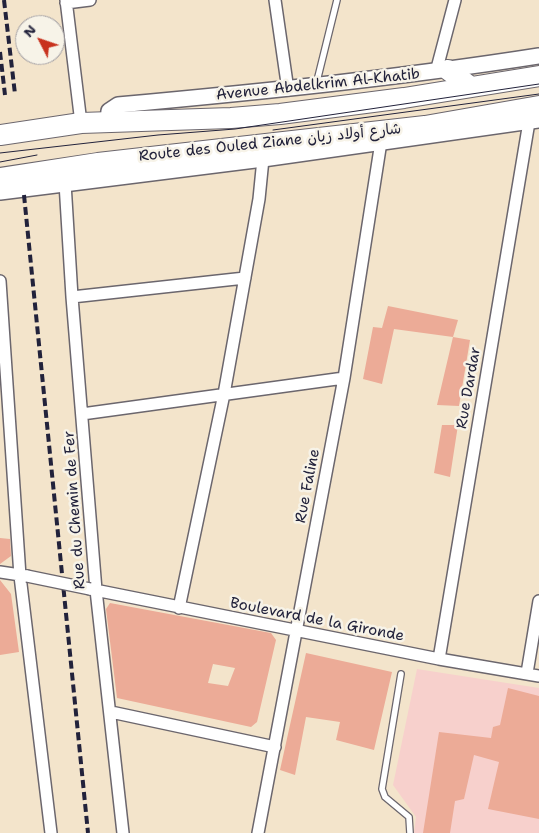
<!DOCTYPE html>
<meta charset="utf-8">
<style>
body{margin:0}
#map{position:relative;width:539px;height:833px;overflow:hidden;background:#f3e4cb;font-family:"Shantell Sans",sans-serif}
canvas{display:block}
.north{position:absolute;left:15px;top:15px;width:50px;height:50px;box-sizing:border-box;background:#f7f3e8;border:1px solid #a29fa3;border-radius:50%;rotate:311deg;font-size:14px;font-weight:700;line-height:20px;text-align:center;color:#22223b}
.north::after{content:'';display:block;margin:auto;width:18px;height:22px;background:#c8321e;clip-path:polygon(50% 0,100% 100%,50% 72%,0 100%)}
</style>
<div id="map">
<canvas width="539" height="833"></canvas>
<div class="north">N</div>
</div>
<script>
const context = document.querySelector('canvas').getContext('2d');
context.lineJoin = 'round';
function paint(path, color) {
  context.fillStyle = color;
  context.fill(path, 'evenodd');
}
function strokePath(path, color, width, dash) {
  context.strokeStyle = color;
  context.lineWidth = width;
  context.lineCap = dash ? 'butt' : 'round';
  context.setLineDash(dash || []);
  context.stroke(path);
}
function drawText(font, color, halo, rows, align = 'center') {
  context.font = font + ' "Shantell Sans","Playpen Sans Arabic",sans-serif';
  context.lineWidth = 5;
  context.setLineDash([]);
  context.textBaseline = 'middle';
  context.strokeStyle = halo;
  context.fillStyle = color;
  for (const [text, x, y, turn = 0] of rows) {
    context.save();
    context.translate(x, y);
    context.rotate((+turn || 0) * Math.PI / 180);
    context.textAlign = isNaN(turn) ? turn : align;
    if (halo) context.strokeText(text, 0, 0);
    context.fillText(text, 0, 0);
    context.restore();
  }
}
paint(new Path2D(`
 M417 669 539 688V833H414L416 817 393 785Z`), '#f7d0cc');
paint(new Path2D(`
 M388 306 458 320 453 337 394 329 382 384 363 379 373 327 382 328Z
 M453 337 470 340 459 406 437 405Z
 M442 425H458L450 477 434 473Z
 M0 538 10 539 11 556 0 564Z
 M0 580 11 594 19 652 0 655Z
 M110 603 271 633 276 640 257 722 251 727 117 698 106 609ZM213 664 235 668 228 686 208 683Z
 M306 653 392 672 374 750 336 740 340 722 306 717 295 775 280 770Z
 M508 688 539 696V819L488 809 499 762 474 755 464 799 455 801 450 833H423L439 732 491 738 493 727 500 725Z`), '#ecab97');
const service = new Path2D(`
 M316 85 337 0
 M401 674 382 789 385 797 409 817 410 833`);
const minor = new Path2D(`
 M66 0 81 123
 M275 0 288 90
 M66 3 90 0
 M436 72 455 0
 M65 183 72 297 96 590 123 833
 M0 281 20 576 51 833
 M72 297 245 278
 M82 414 344 378
 M0 572 27 576
 M90 589 439 659 539 676
 M179 608 224 394 259 199 263 159
 M439 659 529 122
 M527 673 539 601
 M111 712 275 747
 M258 833 344 378 381 142`);
const tertiary = new Path2D(`
 M108 121 109 111 118 105C259 92 399 78 539 56
 M0 192 263 159 539 120`);
const trunk = new Path2D(`
 M448 70 471 87
 M0 135 81 123 231 118 280 114 404 98 539 76
 M0 178 98 163 425 126 539 106`);
strokePath(service, '#6b666d', 8);
strokePath(minor, '#6b666d', 14);
strokePath(tertiary, '#6b666d', 18);
strokePath(trunk, '#6b666d', 22);
strokePath(service, '#fff', 5.5);
strokePath(minor, '#fff', 11);
strokePath(tertiary, '#fff', 15);
strokePath(trunk, '#fff', 20);
strokePath(new Path2D(`
 M273 130 539 94
 M0 153 158 135 235 129 539 84
 M0 162 37 155`), '#22223b', 1);
strokePath(new Path2D(`
 M4 0 15 94
 M0 52 5 95
 M24 195 88 833`), '#22223b', 4, [8, 4]);
const minorBridge = new Path2D(`
 M27 576 90 589`);
strokePath(minorBridge, '#6b666d', 14, []);
strokePath(minorBridge, '#fff', 11);
drawText('15px', '#22223b', '#f7f3e8', [
 ["Avenue Abdelkrim Al-Khatib",318,85,-6],
 ["Route des Ouled Ziane شارع أولاد زيان",270,143,-6],
 ["Rue Dardar",469,388,-80],
 ["Rue Faline",308,486,-79],
 ["Rue du Chemin de Fer",75,510,-94],
 ["Boulevard de la Gironde",317,620,11]
]);
</script>
